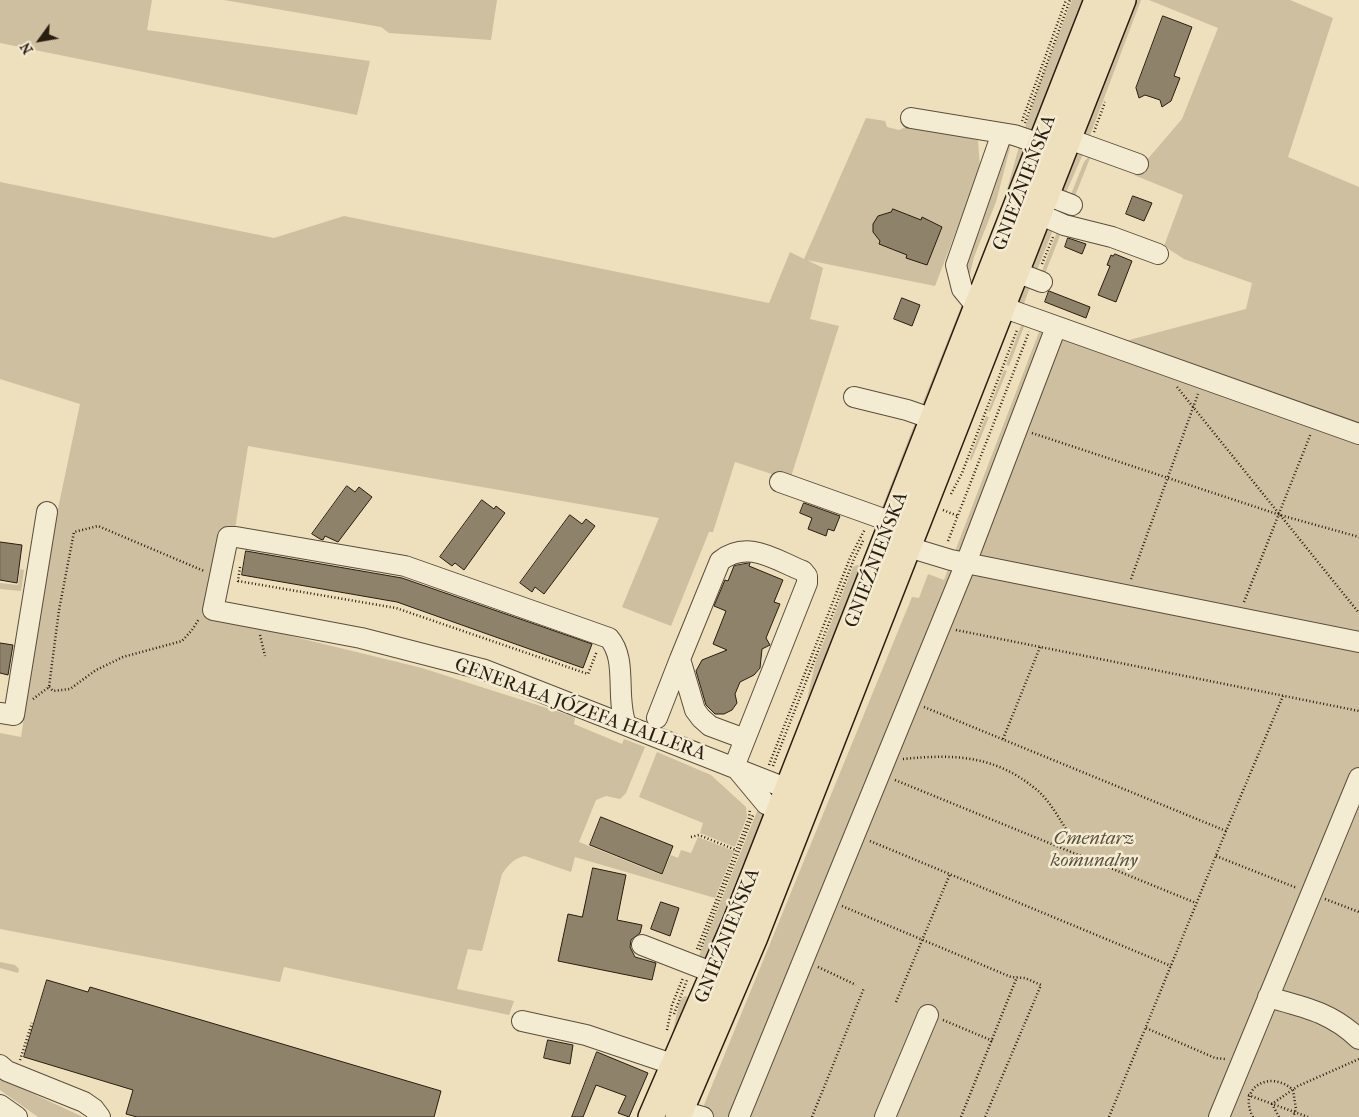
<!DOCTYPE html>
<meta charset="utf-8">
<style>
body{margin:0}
#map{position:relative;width:1359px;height:1117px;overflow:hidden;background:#eee0bc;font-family:"IM FELL French Canon",serif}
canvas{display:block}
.north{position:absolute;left:15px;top:15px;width:50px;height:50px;-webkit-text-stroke:4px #f4ebd3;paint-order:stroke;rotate:238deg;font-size:14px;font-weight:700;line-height:20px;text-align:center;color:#291d11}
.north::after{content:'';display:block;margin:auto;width:18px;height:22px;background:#291d11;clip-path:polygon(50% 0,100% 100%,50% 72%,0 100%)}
</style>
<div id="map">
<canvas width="1359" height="1117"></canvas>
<div class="north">N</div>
</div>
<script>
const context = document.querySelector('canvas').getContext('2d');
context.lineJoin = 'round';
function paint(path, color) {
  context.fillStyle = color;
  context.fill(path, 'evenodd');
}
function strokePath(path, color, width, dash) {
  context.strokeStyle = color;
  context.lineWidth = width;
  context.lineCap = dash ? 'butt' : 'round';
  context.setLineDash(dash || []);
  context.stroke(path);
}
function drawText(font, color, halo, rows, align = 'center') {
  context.font = font + ' "IM FELL French Canon",serif';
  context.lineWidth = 5;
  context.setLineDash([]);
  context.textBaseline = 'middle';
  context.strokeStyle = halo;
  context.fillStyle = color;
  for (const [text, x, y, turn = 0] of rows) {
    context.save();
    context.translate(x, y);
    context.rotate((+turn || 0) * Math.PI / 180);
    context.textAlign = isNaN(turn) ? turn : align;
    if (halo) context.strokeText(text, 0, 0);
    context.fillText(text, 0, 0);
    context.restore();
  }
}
paint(new Path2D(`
 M0 0H152L147 30 370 61 357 115 0 43Z
 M224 0H497L491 40 389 33 381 27Z
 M1072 0H1088L1038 131 1023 134 1040 83Z
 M1131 0H1141L1089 138 1083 133Z
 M1149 0H1290L1333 18 1288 157 1359 187V1117H699L912 597 919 598 928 574 944 580 1044 319 1114 344 1246 309 1252 283 1184 259 1164 246 1183 195 1134 175 1182 119 1218 28Z
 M866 118 885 121 887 127 899 130 909 126 978 140 980 169 935 286 807 260 823 268 810 319 839 326 790 480 735 462 713 532H709L671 626 622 607 659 518 248 446 221 619 422 668 575 717 574 724 622 744 624 739 645 747 626 793 620 799 606 796 596 800 579 842 662 875 671 855 678 858 681 850 691 853 698 837 734 851 715 898 575 857 571 872 525 856C514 858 508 865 502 874L482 951 468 949 457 989 514 1001 509 1015 284 967 280 982 0 929V733L21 737 51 542 80 404 0 379V182L274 238 344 216 769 303 790 252 804 259Z
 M1012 140 996 202 974 257 968 282 960 271 979 232 1005 152Z
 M1020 143 1027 152 981 266V259L1003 204Z
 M1074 151 1083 154 1064 197 1056 190Z
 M1092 153 1073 201 1069 199 1084 162Z
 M1042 225H1055L1035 275 1026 266Z
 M1059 227 1063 228 1044 276H1040Z
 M1032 282 1021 311 1016 308 1020 283Z
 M963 302 965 306 929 404 921 407Z
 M1022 323 1025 324 1009 366 1006 365Z
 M1004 370 1007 371 990 412 988 411Z
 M986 416 989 417 971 461 970 458Z
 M916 420 918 423 890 506 881 510Z
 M857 565 866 568 833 652 807 699 815 664 853 567Z
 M20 569 24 570 21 591 0 589V583L18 585Z
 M657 752 711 775 746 807 747 817 735 847 700 833 703 823 639 797Z
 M760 804 767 814 714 957 697 961Z
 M0 962 15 965 19 969 18 973 0 968Z
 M685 996 695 999 673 1050 664 1054 672 1035 680 1000Z
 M0 1075 8 1082 83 1117H38L0 1090Z`), '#cdbf9f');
const building = new Path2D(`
 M1163 16 1192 27 1174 76 1180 78 1171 101 1162 107 1160 100 1145 95 1139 98 1136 88Z
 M1133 196 1152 203 1144 221 1126 214Z
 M893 209 921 220 922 217 942 227 927 265 906 258 907 255 879 244 880 241 873 232V224L878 216 891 212Z
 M1068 238 1086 244 1082 254 1065 247Z
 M1115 254 1132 261 1116 302 1098 295 1110 266 1107 265 1111 255 1113 256Z
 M1049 291 1090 307 1086 318 1045 302Z
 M902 298 920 305 912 326 894 319Z
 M347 486 355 492 359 487 372 497 338 542 325 536 323 540 320 539 312 534Z
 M482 500 494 509 496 506 505 513 464 570 455 563 452 566 440 557Z
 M804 503 840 516 834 531 828 529 826 536 808 529 812 518 800 513Z
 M570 515 582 524 586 519 595 526 544 594 535 587 532 592 520 583Z
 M0 542 22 545 17 583 0 580Z
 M246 551 402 578 592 644 583 668 397 602 242 575Z
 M750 563 749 566 783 580 774 602 780 604 766 638 770 645 762 649 760 668 754 675 740 682 735 694 737 703 732 710 724 714H715L706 705 696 671 702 660 727 650 713 644 726 611 714 606 725 580 728 581 734 566Z
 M0 643 13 645 8 675 0 673Z
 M601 817 673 846 662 874 590 845Z
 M593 868 626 875 617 920 642 925 640 933 631 940 630 947 635 957 656 963 652 980 558 961 568 914 582 917Z
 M661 902 679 908 670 936 651 929Z
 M47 980 88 992 90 987 441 1091 434 1117H137L126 1114 133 1090 24 1057Z
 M548 1040 573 1045 570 1064 544 1058Z
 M597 1052 648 1073 629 1117 618 1113 626 1096 596 1085 583 1117H572Z`);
paint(building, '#8f826a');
strokePath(building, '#291d11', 1);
const minor = new Path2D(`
 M911 118 1014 135 1055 149
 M1055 134 1138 164
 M1046 195 1072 205
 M1039 214 1064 225 1112 237 1158 254
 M1016 272 1042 282
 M978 303 971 300 962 289 956 265 1002 133
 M1002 307 1359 434
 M854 397 907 410 933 419
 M780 482 892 522
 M908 547 951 560 1359 642
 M0 713 14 715 47 512
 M657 718 680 659
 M626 725C615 696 628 660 609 638L405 566 236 537H228L213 610 361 638 485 670 801 794
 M734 767 807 583V576L803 571C775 560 748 539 720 561L680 659 695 710 701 718 710 726 745 739
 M736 768 766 804 792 816
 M642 945 714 973
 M1268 997C1304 1007 1331 1012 1359 1039
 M522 1021 586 1035 675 1065
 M0 1065 7 1071 84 1102 94 1109 100 1117
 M0 1105 17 1117
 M696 1115 703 1117
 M739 1117 966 563 1056 327
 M885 1117 928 1015
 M1219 1117 1359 778`);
const major = new Path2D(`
 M651 1117 735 923 1097 0
 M678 1117 755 937 1123 0`);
strokePath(minor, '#5a4e3c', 22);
strokePath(major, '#291d11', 28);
strokePath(new Path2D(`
 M1022 121 1066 0
 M1025 123 1070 0
 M1094 132 1105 102
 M1042 264 1053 237
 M1177 387 1359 613
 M1032 433 1280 515 1359 537
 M951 494 962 473 1017 330
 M943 510 958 516
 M948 541 1029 332
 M240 567 238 581 396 608 588 674 597 651
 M1131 579 1198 394
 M1244 602 1311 433
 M956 630 1359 711
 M260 635 265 656
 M49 687 53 691 70 689 96 670 123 657 182 641 192 630 199 619
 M33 699 49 687 59 610 74 532 98 526 204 571
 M924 707 1226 831
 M1003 739 1040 647
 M903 759C955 754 995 755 1037 790 1052 803 1062 824 1073 840
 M769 765 850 558 865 529
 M773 766 854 559 864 539
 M895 780 1196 903
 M691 837 699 835 736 850
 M870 841 1171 966
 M1216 856 1297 888
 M1325 899 1359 912
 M842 906 1011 977 1025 978 1041 985 985 1117
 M697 949 749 818 750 809
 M700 950 753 815
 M818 967 856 985
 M896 1002 950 874
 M674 1014 687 980
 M943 1020 993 1041
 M1146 1028 1215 1058 1225 1059
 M667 1030 672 1005 683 978
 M20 1060 32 1023
 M1248 1095 1308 1117
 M812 1117 864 988
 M961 1117 1017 977
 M1109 1117 1226 831 1283 696
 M1253 1117C1237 1088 1270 1069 1293 1090L1296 1109 1293 1117
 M1279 1117 1272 1104 1298 1086 1359 1059`), '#291d11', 2.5, [1, 2.5]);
strokePath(minor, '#f4ebd3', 20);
strokePath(major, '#eee0bc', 25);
drawText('19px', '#291d11', '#f4ebd3', [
 ["GNIEŹNIEŃSKA",1025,183,-69],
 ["GNIEŹNIEŃSKA",877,560,-69],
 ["GENERAŁA JÓZEFA HALLERA",580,710,20],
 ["GNIEŹNIEŃSKA",728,936,-68]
]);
drawText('italic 19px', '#5a4e3c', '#f4ebd3', [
 ["Cmentarz",1094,839],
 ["komunalny",1094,861]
]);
</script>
